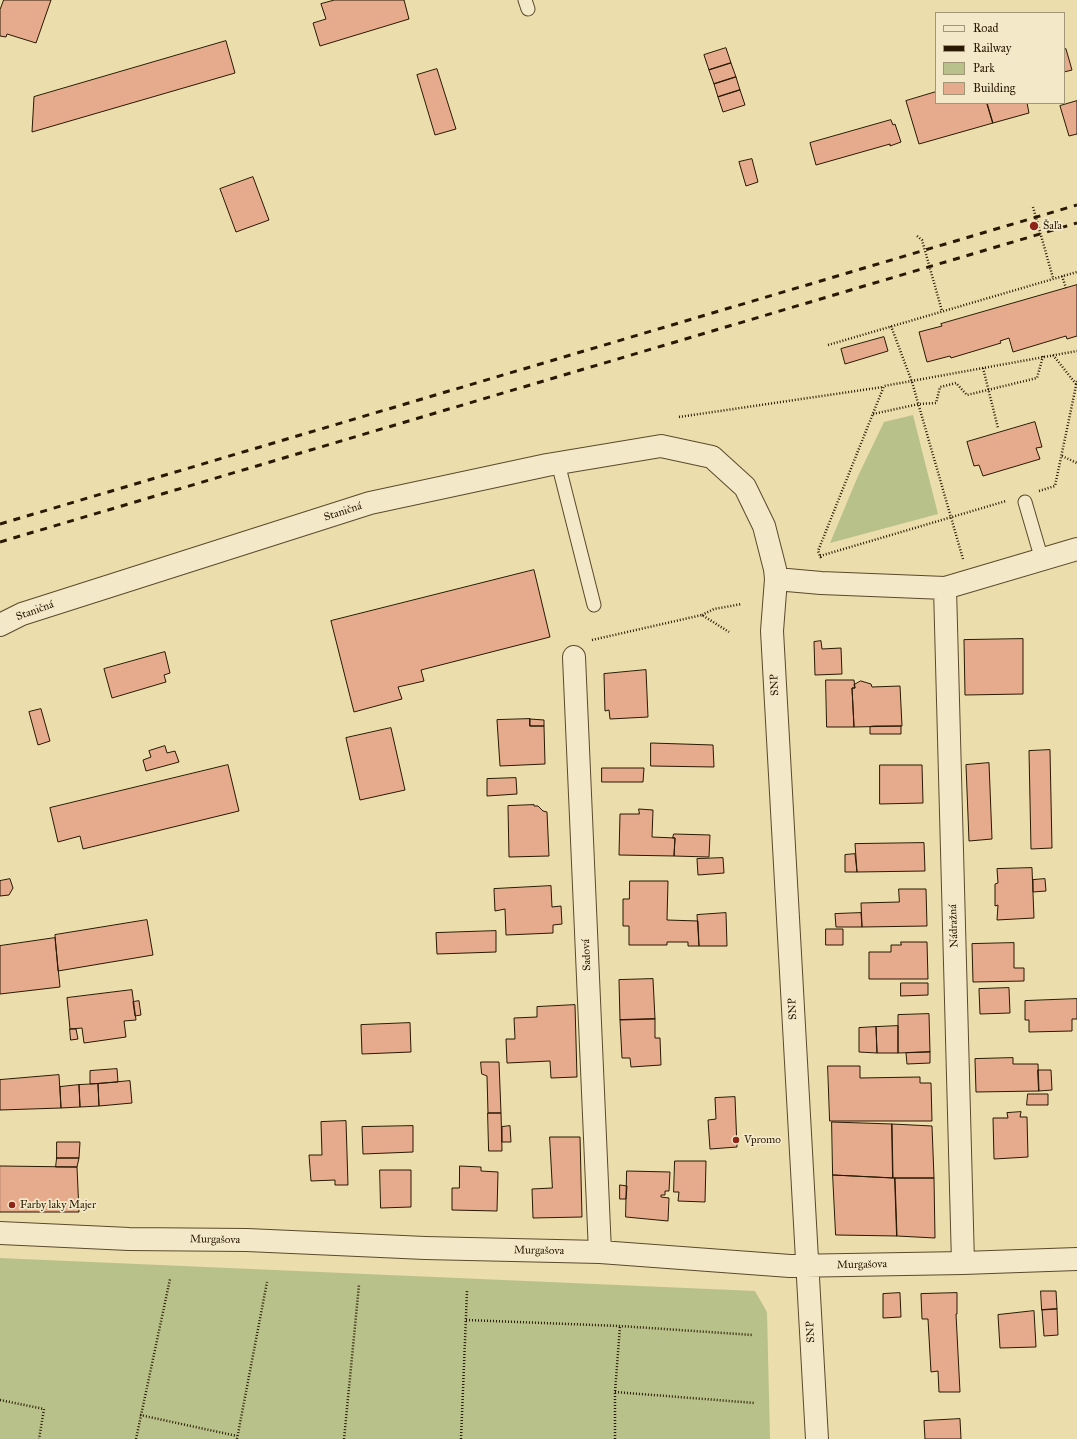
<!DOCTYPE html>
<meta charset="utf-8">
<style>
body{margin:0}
#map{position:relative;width:1077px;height:1439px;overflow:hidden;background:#ecddac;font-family:"IM FELL Great Primer",serif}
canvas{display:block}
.legend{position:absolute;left:935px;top:12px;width:130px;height:92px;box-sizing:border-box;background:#f3e9c9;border:1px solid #a29679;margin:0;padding:5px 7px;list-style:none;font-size:12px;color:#291902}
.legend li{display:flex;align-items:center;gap:8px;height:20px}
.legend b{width:20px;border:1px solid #a29679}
</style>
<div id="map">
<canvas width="1077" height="1439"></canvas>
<ul class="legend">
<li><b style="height:5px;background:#f3e9c9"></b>Road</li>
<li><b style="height:5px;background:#291902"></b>Railway</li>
<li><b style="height:11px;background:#b8c189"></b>Park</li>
<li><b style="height:11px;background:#e6aa8d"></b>Building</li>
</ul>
</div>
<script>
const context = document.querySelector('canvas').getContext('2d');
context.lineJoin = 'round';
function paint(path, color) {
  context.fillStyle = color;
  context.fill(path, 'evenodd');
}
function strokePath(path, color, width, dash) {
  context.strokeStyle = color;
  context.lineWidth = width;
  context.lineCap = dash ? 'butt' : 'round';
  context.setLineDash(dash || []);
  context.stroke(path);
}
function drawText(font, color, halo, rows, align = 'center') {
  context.font = font + ' "IM FELL Great Primer",serif';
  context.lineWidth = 3.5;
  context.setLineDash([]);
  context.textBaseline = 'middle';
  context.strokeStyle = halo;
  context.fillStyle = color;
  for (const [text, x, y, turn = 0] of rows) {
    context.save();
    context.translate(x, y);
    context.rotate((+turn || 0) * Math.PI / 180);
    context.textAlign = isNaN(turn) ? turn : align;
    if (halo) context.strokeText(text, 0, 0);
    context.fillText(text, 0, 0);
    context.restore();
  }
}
paint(new Path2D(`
 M913 415 938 514 830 543 858 476 884 422Z
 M0 1258 755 1291 767 1312 770 1439H0Z`), '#b8c189');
const building = new Path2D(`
 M4 0H51L36 43 7 34 6 37 0 36V10Z
 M335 0H404L409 19 320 46 313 23 326 19 321 4Z
 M226 41 235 73 32 132 34 97Z
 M726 48 731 63 709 70 704 55Z
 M1066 49 1072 70 1064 72V50Z
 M731 63 736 77 714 84 709 70Z
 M437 69 456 129 435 135 417 75Z
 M736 77 740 90 718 97 714 84Z
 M740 90 745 105 723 112 718 97Z
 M936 92V103H987L993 123 919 144 906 101Z
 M1077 101V134L1069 136 1060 106Z
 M987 103H1027L1029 113 993 123Z
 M891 120 893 125 895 124 901 142 890 146V144L816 165 810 143Z
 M752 159 758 182 746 186 739 162Z
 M253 177 269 220 236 232 220 189Z
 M1077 285V336L1067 339 1066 336 1013 352 1009 338 1000 341 1001 343 951 358 950 356 927 362 919 332 942 326 941 324Z
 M884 337 888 351 845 364 841 349Z
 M1035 422 1042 447 1036 448 1040 459 983 476 979 465 974 466 967 442Z
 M534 570 550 637 421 670 424 681 398 687 402 699 354 712 331 621Z
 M1023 639V694L965 695 964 640Z
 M821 641 822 649 841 648 842 674 815 675 814 642Z
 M165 652 170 673 164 675 166 682 112 698 104 669Z
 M646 670 648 717 610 719 609 710 605 711 604 674Z
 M826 680H854L855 688H852L854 727H827Z
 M861 681 871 684 872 687 900 686 902 726 854 727 852 688H855L854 685Z
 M41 709 50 741 38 745 29 712Z
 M530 719 544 720V726H530Z
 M530 719V726H544L545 764 500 766 497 720Z
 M874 726H901V734H870V727Z
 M391 728 405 790 360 800 346 738Z
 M651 743 713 745 714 767 651 766Z
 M165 746 167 753 175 751 179 762 146 771 143 760 151 757 149 751Z
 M1050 750 1052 848 1031 849 1029 751Z
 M989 763 992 839 969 841 966 765Z
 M228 765 239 811 83 849 80 836 58 842 50 808Z
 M880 765H922L923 803 880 804Z
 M602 768H644L643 782H602Z
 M516 778 517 794 487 796V779Z
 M534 805V806H538L543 811 547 812 549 856 509 857 508 806Z
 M639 809 653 810 652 837 675 838 674 856 619 855 620 814H639Z
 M674 834 710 835 709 857 674 856 675 838H673Z
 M924 843 925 871 857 872 855 844Z
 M855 854 857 872H845V855Z
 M723 858 724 873 698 875 697 859Z
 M1032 868 1034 918 997 920 998 905 995 906V884L998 883 997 869Z
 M10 879 13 888 9 895 0 896V881Z
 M1045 879 1046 891 1033 892V880Z
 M630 881H668L667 920 698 921 699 946H688V942H667V945H629V926H623V899H629Z
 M551 886 552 907 561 906 562 924 553 925V933L506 935 505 909 495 911 494 889Z
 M899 889H926L927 926 862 927 861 903 899 902Z
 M726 913 727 946H699L697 915Z
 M861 913 862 927H836L835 914Z
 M147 920 153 955 58 971 55 935Z
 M826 929H843V945H826Z
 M496 931V952L437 954 436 933Z
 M55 938 60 987 0 994V946Z
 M901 942H927L928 979H869V952H891V945H901Z
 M1014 943V968H1024V981L973 982 972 944Z
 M653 979 655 1019 620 1020 619 980Z
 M901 983H928V995L901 996Z
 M1009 988 1010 1013 980 1014 979 989Z
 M132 990 136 1020 124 1021 126 1037 84 1043 82 1028 70 1029 67 998Z
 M1077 999V1019H1072V1031L1029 1032V1020H1025V1001Z
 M139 1001 141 1015 135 1016 133 1002Z
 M575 1005 577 1077 551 1078 550 1061 507 1063 506 1039H515L514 1018 537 1017V1007Z
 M929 1014 930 1052 898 1053V1015Z
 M655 1019V1038H660L661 1065 631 1067 630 1058H622L620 1020Z
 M410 1023 411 1052 362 1054 361 1025Z
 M898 1026V1053H877L876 1027Z
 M876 1027 877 1053 859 1052V1028Z
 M70 1029H76L78 1039 71 1040Z
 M930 1052V1063L907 1064 906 1053Z
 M1013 1058V1064H1038L1039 1091 976 1092 975 1059Z
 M481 1062H499L501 1113H488L487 1076 482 1074Z
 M828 1066H860V1078L920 1077V1083H931L932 1121H830Z
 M117 1069 118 1082 90 1084V1071Z
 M1038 1070H1051L1052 1090 1039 1091Z
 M59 1075 61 1108 0 1110V1080Z
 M130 1081 132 1103 99 1106 98 1084Z
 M98 1084 99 1106 80 1107 79 1085Z
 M79 1085 80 1107 61 1108 60 1087Z
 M1028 1094H1048V1105H1027Z
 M735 1097 737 1147 710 1149 708 1120 716 1119 715 1098Z
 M1021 1112 1020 1117H1027L1028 1157 994 1159 993 1118H1008L1007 1113Z
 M488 1113H501L502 1151H489Z
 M346 1121 348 1185H335V1180L311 1181 309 1155H322L321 1122Z
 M832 1122 892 1124 893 1178 833 1175Z
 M892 1124 932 1126 934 1178H893Z
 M413 1126V1152L363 1154 362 1127Z
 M510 1126 511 1142H502V1127Z
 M550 1137H580L582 1217 533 1218 532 1189 552 1188Z
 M57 1142H80L79 1158H57Z
 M57 1158H79L77 1167H56Z
 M675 1161H706L705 1202 678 1201 679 1192H674Z
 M0 1166 77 1167 79 1212H0Z
 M460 1166 481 1167V1171L498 1172 497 1211 452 1210V1188H459Z
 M380 1170H411V1207L381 1208Z
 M627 1171 670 1172 669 1191H665V1195H661V1197L669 1198 668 1221 626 1217Z
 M833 1175 895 1178 897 1236 836 1235Z
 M895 1178H934L935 1238 897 1236Z
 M620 1185 627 1186 626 1199H620Z
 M1041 1291H1056L1057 1309 1042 1310Z
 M900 1293 901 1317 883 1318V1294Z
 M957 1293V1314H956L960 1392H939L938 1371 931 1372 928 1319H922L921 1294Z
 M1057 1309 1058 1335 1044 1336 1042 1310Z
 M1034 1311 1036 1347 1000 1348 998 1315Z
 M960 1419 961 1439H925L924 1421Z`);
paint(building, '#e6aa8d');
strokePath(building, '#291902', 1);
const lane = new Path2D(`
 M525 0 528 9
 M558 463 594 605
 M1025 502 1042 560`);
const street = new Path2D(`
 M776 579 821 583 945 588 1077 549
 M945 588 963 1263
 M0 625 22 614 370 503 547 465 661 446 712 457 745 487 764 526 775 569 776 579 772 631 817 1439
 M574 657 600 1252
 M0 1233 129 1239 247 1240 425 1248 600 1252 790 1266 963 1263 1077 1259`);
strokePath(lane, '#5a4a2c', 15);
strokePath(street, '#5a4a2c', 24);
strokePath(new Path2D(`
 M1033 207 1053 278
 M917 236 922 240 942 311
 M1062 276 1066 288
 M891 326 912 382 963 559
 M828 345 1077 272
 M1053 355 1076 384
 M983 368 998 428
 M873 414 919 404 936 403 940 387 956 383 967 395 1037 378 1043 356
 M679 417 883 387
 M1062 456 1077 463
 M1039 491 1055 486 1077 381
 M820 556 1006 501
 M821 558 818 551 884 386 1077 351
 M702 615 714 609 742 604
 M592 640 702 615 729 632
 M466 1320 620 1326 753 1335
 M615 1392 755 1403
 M0 1400 44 1409 39 1439
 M140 1415 237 1436
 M136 1439 170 1279
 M237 1439 267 1282
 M344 1439 359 1285
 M461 1439 467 1291
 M615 1439V1392L620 1326`), '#291902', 2.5, [1, 2]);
strokePath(lane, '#f3e9c9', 13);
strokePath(street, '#f3e9c9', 22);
strokePath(new Path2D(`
 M0 524 1077 205
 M0 542 1077 223`), '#291902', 3, [7, 7]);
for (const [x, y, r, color] of [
 [1034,226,5,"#8f2418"],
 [736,1140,4,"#8f2418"],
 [12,1205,4,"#8f2418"]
]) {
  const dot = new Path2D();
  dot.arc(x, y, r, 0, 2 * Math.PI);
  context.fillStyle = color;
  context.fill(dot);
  strokePath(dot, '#f3e9c9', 1.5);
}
drawText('11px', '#291902', '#f3e9c9', [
 ["Šaľa",1043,226],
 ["Vpromo",744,1140],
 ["Farby laky Majer",20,1205]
], 'left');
drawText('11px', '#291902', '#f3e9c9', [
 ["Staničná",343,512,-18],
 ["Staničná",35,611,-20],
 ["SNP",775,685,-93],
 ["Nádražná",954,926,-92],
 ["Sadová",587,955,-92],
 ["SNP",793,1009,-93],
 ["Murgašova",215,1240,1],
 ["Murgašova",539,1251,1],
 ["Murgašova",862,1265,-1],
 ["SNP",811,1332,-93]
]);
</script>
